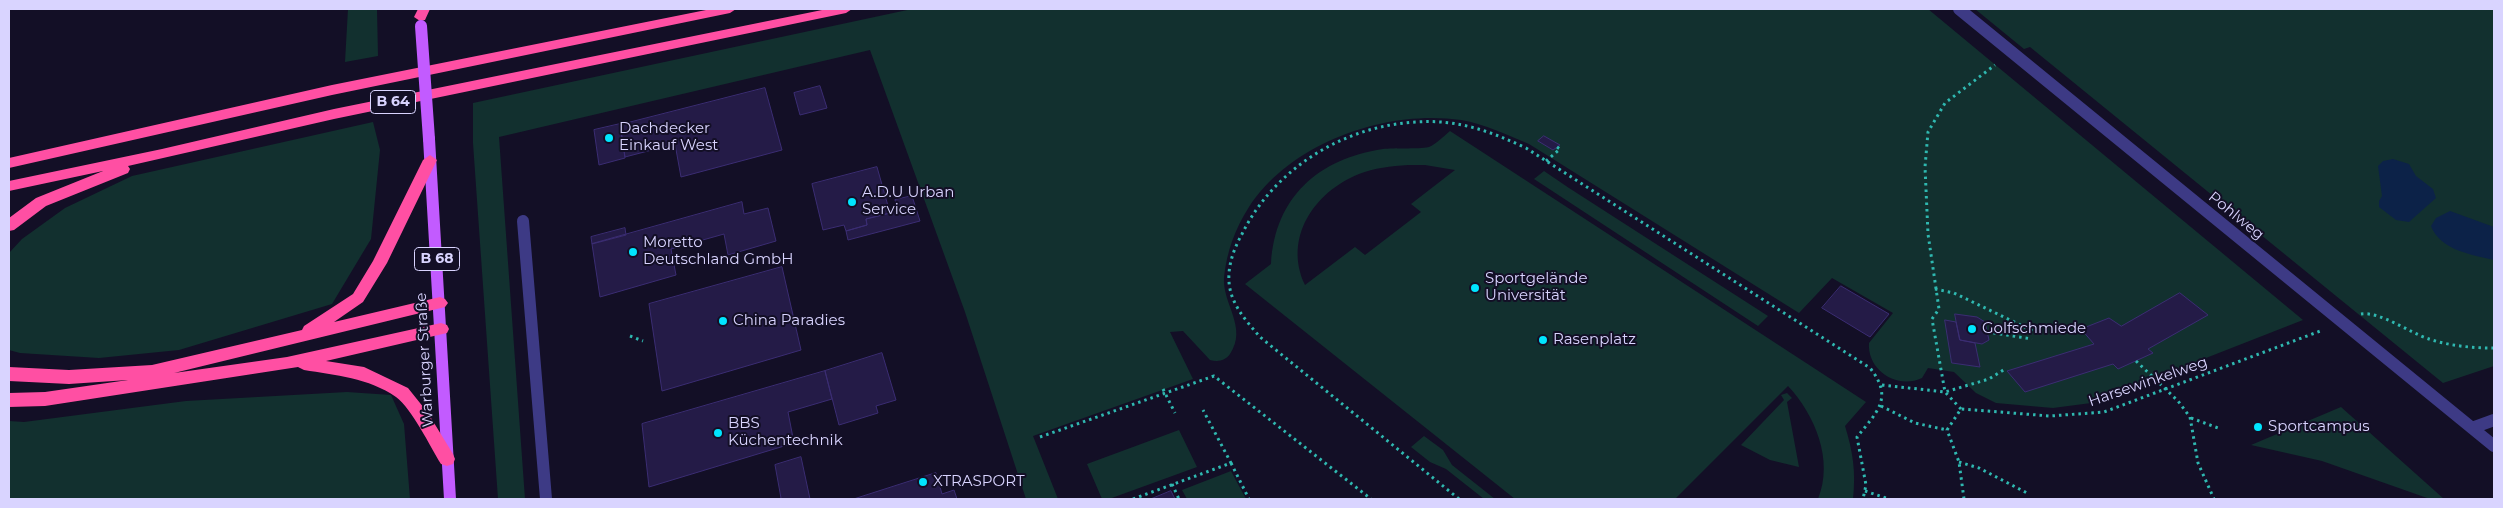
<!DOCTYPE html>
<meta charset="utf-8">
<style>
body{margin:0}
#map{position:relative;width:2503px;height:508px;overflow:hidden;background:#130f26;font-family:Montserrat,sans-serif}
canvas{display:block}
.frame{position:absolute;inset:0;border:10px solid #d9d4ff;pointer-events:none}
</style>
<div id="map">
<canvas width="2503" height="508"></canvas>
<div class="frame"></div>
</div>
<script>
const context = document.querySelector('canvas').getContext('2d');
context.lineJoin = 'round';
function paint(path, color) {
  context.fillStyle = color;
  context.fill(path, 'evenodd');
}
function strokePath(path, color, width, dash) {
  context.strokeStyle = color;
  context.lineWidth = width;
  context.lineCap = dash ? 'butt' : 'round';
  context.setLineDash(dash || []);
  context.stroke(path);
}
function drawText(font, color, halo, rows, align = 'center') {
  context.font = font + ' Montserrat,sans-serif';
  context.lineWidth = 4;
  context.setLineDash([]);
  context.textBaseline = 'middle';
  context.strokeStyle = halo;
  context.fillStyle = color;
  for (const [text, x, y, turn = 0] of rows) {
    context.save();
    context.translate(x, y);
    context.rotate((+turn || 0) * Math.PI / 180);
    context.textAlign = isNaN(turn) ? turn : align;
    if (halo) context.strokeText(text, 0, 0);
    context.fillText(text, 0, 0);
    context.restore();
  }
}
paint(new Path2D(`
 M348 9H377L378 56 345 62Z
 M912 9H1928L2303 320 2091 403 2053 408 1996 403 1976 393 1954 372 1928 368 1922 378C1897 390 1867 370 1869 343L1893 313 1832 278 1799 313 1529 144C1507 135 1485 124 1461 120 1387 109 1291 142 1249 207 1235 229 1227 251 1224 277 1222 304 1248 327 1230 354 1225 361 1218 362 1210 360L1183 331 1170 332 1193 379 1033 436 1058 499H1026L965 312 870 50 499 137 525 499H498L473 143V103Z
 M1975 9H2494V366L2443 383 2030 47 2024 49Z
 M373 122 380 150 371 239 332 304 179 350 99 358 20 353 9 350V253L22 239 65 208 132 176Z
 M1450 131 1866 402 1845 426C1853 452 1856 472 1853 499H1818C1834 460 1815 415 1788 386L1675 499H1515L1245 284 1271 264C1275 197 1318 159 1383 149 1392 148 1425 149 1429 147 1436 144 1444 136 1450 131ZM1408 165H1425L1455 170 1411 204 1421 212 1365 255 1355 247 1305 285C1283 238 1314 192 1359 174 1374 168 1391 166 1408 165Z
 M1544 171 1569 188 1768 316 1758 326 1534 179Z
 M347 392 391 395 404 424 410 499H9V421L24 422 186 401Z
 M1787 393 1792 398 1787 402 1799 467 1770 460 1741 445 1784 400 1781 395Z
 M2341 407 2444 499H2430L2322 461 2251 445Z
 M1179 430 1197 467 1109 499H1102L1087 464Z
 M1424 436 1443 450 1452 465 1495 499H1484L1446 469 1430 462 1411 447Z
 M1231 471 1246 499H1187L1182 490Z`), '#12302f');
paint(new Path2D(`
 M2393 159 2409 164 2416 176 2433 189 2436 198 2409 222 2396 220 2379 207V201L2382 196 2378 166 2383 161Z
 M2450 211 2494 227V260C2472 255 2440 250 2431 226L2436 218Z`), '#0c2248');
const building = new Path2D(`
 M820 86 827 108 800 115 794 93Z
 M765 88 782 150 681 177 675 144 625 157 620 125Z
 M620 124 625 158 599 165 594 130Z
 M1544 136 1560 145 1553 150 1538 141Z
 M877 167 890 213 866 219 867 225 846 231 844 225 823 230 812 184Z
 M912 196 920 221 848 240 846 231 867 225 866 219 898 211 895 200Z
 M742 202 744 214 768 208 776 241 728 255 724 234 671 249 676 275 600 297 592 244Z
 M625 228 626 235 592 244 591 237Z
 M782 267 801 350 662 391 649 304Z
 M1841 286 1889 314 1870 337 1822 308Z
 M2180 293 2208 315 2148 349 2153 353 2118 369 2113 364 2025 392 2007 371 2094 344 2081 329 2109 318 2121 326Z
 M1955 314 1977 317 1985 322 1989 340 1982 344 1960 340Z
 M1945 320 1956 322 1960 340 1975 343 1980 367 1952 363Z
 M882 353 896 400 876 406 878 413 839 425 825 371Z
 M825 371 832 399 788 412 794 443 649 487 642 424Z
 M801 457 810 499H778L781 498 775 465Z
 M936 473 942 494 954 490 957 499H854Z
 M1171 491 1175 499H1151Z`);
paint(building, '#241b47');
strokePath(building, '#3b2d73', 1);
strokePath(new Path2D(`
 M1546 161 1560 149 1557 147
 M1935 289 1954 293 2033 331
 M2361 314C2380 311 2410 333 2429 339 2450 346 2472 348 2494 348
 M1987 332 2032 339
 M630 336 643 341
 M2136 361 2178 401 2190 417 2198 463 2214 499
 M1882 385 1945 392 1989 379 2005 369
 M1163 389 1175 413
 M1881 406 1915 423 1947 430
 M1961 409 1945 392 1932 319 1939 309 1928 234 1925 167 1928 132 1945 103 1995 65
 M2191 418 2218 428
 M1040 437 1214 376 1371 499
 M1959 462 1979 468 2027 493
 M1231 463 1249 499
 M1172 484 1179 499
 M1865 491 1889 499
 M1133 499 1231 463 1203 410
 M1459 499 1260 337C1248 323 1234 308 1230 289 1226 270 1233 250 1242 234 1274 169 1343 126 1416 122 1457 119 1490 131 1526 148L1870 368C1894 398 1877 412 1857 437L1866 485 1863 499
 M1964 499 1959 462 1947 430 1961 409 2050 416 2104 412 2323 330`), '#2fb8b0', 3, [2.5, 4]);
strokePath(new Path2D(`
 M1959 9 2494 446
 M523 221 546 499
 M2472 428 2494 420`), '#3d3a85', 12);
strokePath(new Path2D(`
 M429 139 450 499`), '#c25bff', 12);
paint(new Path2D(`
 M418 9H430L425 20 420 21 414 17Z
 M711 9H736L730 13 332 95 9 168V158L332 85Z
 M827 9H852L846 13 334 119 128 166 130 169 128 173 46 206 14 230 9 231V218L36 198 103 171 9 191V181L162 149 334 109Z
 M430 155 437 160 387 263 363 302 334 322 440 297 445 299 448 303 445 307 174 373 287 357 441 323 447 325 449 329 447 333 326 361 364 367 408 388 428 413 453 454 455 459 453 464 447 466 441 464C430 446 412 409 396 397 369 378 335 375 304 370L298 367 45 406 9 407V393L45 392 128 380 69 384 9 381V367L69 370 152 365 302 330 304 326 353 294 373 261 423 160Z`), '#ff4fa3');
strokePath(new Path2D(`
 M421 26 429 139`), '#c25bff', 12);
for (const [x, y, r, color] of [
 [609,138,5,"#00e5ff"],
 [852,202,5,"#00e5ff"],
 [633,252,5,"#00e5ff"],
 [1475,288,5,"#00e5ff"],
 [723,321,5,"#00e5ff"],
 [1972,329,5,"#00e5ff"],
 [1543,340,5,"#00e5ff"],
 [2258,427,5,"#00e5ff"],
 [718,433,5,"#00e5ff"],
 [923,482,5,"#00e5ff"]
]) {
  const dot = new Path2D();
  dot.arc(x, y, r, 0, 2 * Math.PI);
  context.fillStyle = color;
  context.fill(dot);
  strokePath(dot, '#130f26', 2);
}
for (const [x, y, w] of [
 [393,102,45],
 [437,259,45]
]) {
  const box = new Path2D();
  box.roundRect(x - w / 2, y - 11.5, w, 23, 4);
  context.fillStyle = '#130f26';
  context.fill(box);
  strokePath(box, '#d9d4ff', 1);
}
drawText('bold 14px', '#d9d4ff', null, [
 ["B 64",393,102],
 ["B 68",437,259]
]);
drawText('15px', '#d9d4ff', '#130f26', [
 ["Dachdecker",619,129],
 ["Einkauf West",619,146],
 ["A.D.U Urban",862,193],
 ["Service",862,210],
 ["Moretto",643,243],
 ["Deutschland GmbH",643,260],
 ["Sportgelände",1485,279],
 ["Universität",1485,296],
 ["China Paradies",733,321],
 ["Golfschmiede",1982,329],
 ["Rasenplatz",1553,340],
 ["BBS",728,424],
 ["Küchentechnik",728,441],
 ["Sportcampus",2268,427],
 ["XTRASPORT",933,482]
], 'left');
drawText('15px', '#d9d4ff', '#130f26', [
 ["Pohlweg",2236,216,39],
 ["Warburger Straße",425,360,-93],
 ["Harsewinkelweg",2148,382,-19]
]);
</script>
